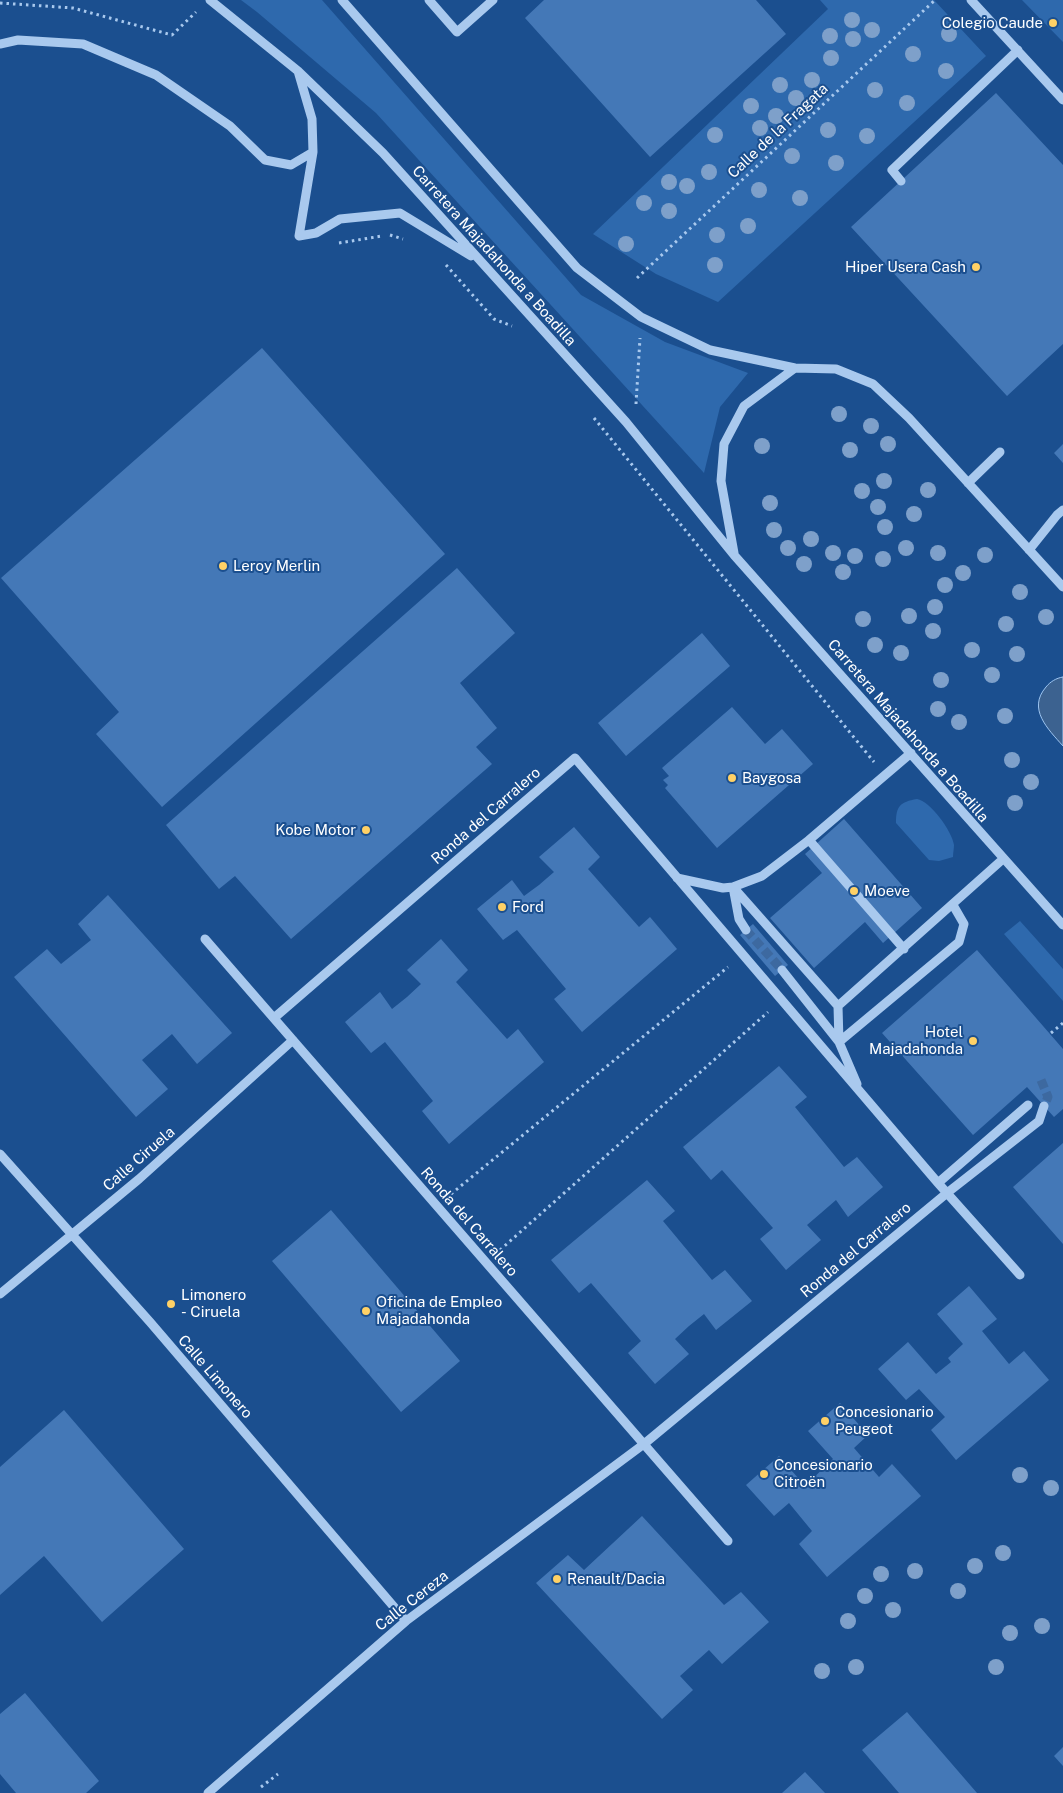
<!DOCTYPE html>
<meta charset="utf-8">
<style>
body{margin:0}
canvas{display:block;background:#1b4f8f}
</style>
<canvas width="1063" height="1793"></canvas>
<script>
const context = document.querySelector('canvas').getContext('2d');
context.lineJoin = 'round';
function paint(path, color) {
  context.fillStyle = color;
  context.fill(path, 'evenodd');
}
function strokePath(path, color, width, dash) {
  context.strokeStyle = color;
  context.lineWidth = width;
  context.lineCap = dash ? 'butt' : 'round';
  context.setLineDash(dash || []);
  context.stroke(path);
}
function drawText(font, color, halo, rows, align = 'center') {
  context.font = font + ' "Public Sans",sans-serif';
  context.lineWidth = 4;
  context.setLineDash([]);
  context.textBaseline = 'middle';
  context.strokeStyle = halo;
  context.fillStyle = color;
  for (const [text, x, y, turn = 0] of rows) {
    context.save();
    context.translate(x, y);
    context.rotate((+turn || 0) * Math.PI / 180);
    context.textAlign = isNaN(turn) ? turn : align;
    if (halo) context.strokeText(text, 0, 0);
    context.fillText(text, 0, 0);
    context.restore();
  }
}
paint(new Path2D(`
 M241 0H322L581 295 665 342 748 373 720 407 704 473 376 113 257 12Z
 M820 0H934L986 56 718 302 656 274 593 234 828 9Z
 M1022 0H1063V42Z
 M917 799C930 801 952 831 954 845 954 848 953 853 953 857L939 861 929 860 896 823C896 806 900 802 917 799Z
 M1020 921 1063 969V1001L1004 934Z`), '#2e69ad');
const water = new Path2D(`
 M1063 677V746C1048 729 1027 709 1046 687 1050 682 1056 678 1063 677Z`);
paint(water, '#3c6290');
strokePath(water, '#9cc4f0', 1);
paint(new Path2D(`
 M544 0H756L786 34 650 157 525 18Z
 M996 93 1063 165V344L1007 396 851 227Z
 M262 348 445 554 162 807 96 734 119 712 1 578Z
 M1063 444V463L1054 453Z
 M457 568 515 633 460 683 497 728 476 747 492 764 291 939 235 876 219 889 166 825Z
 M702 633 730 666 626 756 598 723Z
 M732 707 765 744 782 729 813 764 717 848 665 788 668 785 663 780 669 776 662 768Z
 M844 819 922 908 883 943 865 922 814 968 770 918 822 873 805 854Z
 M574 827 600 857 588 869 639 927 650 917 677 949 582 1032 554 999 566 989 517 930 503 940 477 909 512 880 524 896 539 885 554 872 539 857Z
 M108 895 232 1033 197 1064 172 1034 142 1060 168 1089 136 1117 14 977 47 949 61 964 91 940 78 924Z
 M753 924 788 965 775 976 740 935Z
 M441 939 468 970 456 982 507 1039 518 1029 544 1062 449 1144 422 1111 433 1101 385 1042 371 1053 345 1022 380 992 392 1009 407 997 421 984 407 970Z
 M977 950 1063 1049V1109L1054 1117 1027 1087 973 1135 882 1033Z
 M779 1066 807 1097 795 1107 844 1167 857 1157 883 1187 848 1217 836 1200 821 1213 807 1225 821 1240 786 1270 760 1239 773 1228 722 1170 711 1180 683 1147Z
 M1063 1143V1244L1013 1187Z
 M647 1180 675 1211 663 1221 712 1280 725 1270 752 1301 716 1330 704 1314 689 1326 675 1339 689 1354 655 1384 628 1353 641 1341 591 1283 579 1293 551 1260Z
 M331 1210 460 1361 401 1412 272 1261Z
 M969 1286 997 1319 982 1331 1009 1364 1024 1351 1049 1380 956 1460 931 1430 945 1417 919 1389 906 1400 878 1369 908 1342 936 1374 951 1362 948 1358 963 1344 937 1314Z
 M840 1403 868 1435 854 1448 879 1477 892 1464 921 1496 827 1577 799 1544 812 1531 789 1503 774 1516 746 1485 779 1456 805 1486 833 1459 808 1431Z
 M64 1410 184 1549 102 1622 44 1556 0 1595V1467Z
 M642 1516 724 1605 741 1592 769 1622 722 1664 709 1650 680 1676 693 1690 662 1719 536 1583 568 1555 584 1570Z
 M25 1693 99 1781 86 1793H16L0 1774V1714Z
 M907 1712 977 1793H899L862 1750Z
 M1063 1747V1766L1054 1756Z
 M805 1772 825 1793H782Z`), '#4478b7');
strokePath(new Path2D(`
 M746 930 782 970
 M1041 1080 1048 1097 1044 1106`), '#3d69a0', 9, [9, 4.5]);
strokePath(new Path2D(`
 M0 3 73 8 172 35 196 12
 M390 235 403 239
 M339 243 382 236
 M446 265 494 319 512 326
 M637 278 935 0
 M636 404 640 338
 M594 418 874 762
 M1051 1033 1063 1023
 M451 1194 728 967
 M500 1250 768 1012
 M261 1787 278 1774`), '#a9c9ee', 3, [2.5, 4]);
strokePath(new Path2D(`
 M210 0 298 71 383 153 626 422 734 555 1063 925
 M342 0 577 268 641 317 710 350 795 368 836 369 873 384 909 418 1063 587
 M429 0 457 32 493 0
 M971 0 1063 100
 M0 44 18 40 83 44 156 75 230 126 265 160 291 165 313 152 312 119 298 71
 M313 152 299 236 316 233 340 219 400 213 471 256
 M901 181 892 170 1018 50
 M968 483 1000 452
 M1029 550 1057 515 1063 510
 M734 553 721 481 724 444 744 406 795 368
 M809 840 904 949
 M677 878 723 888 733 887 762 876 809 840 911 753
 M746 930 739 919 733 887 838 1006
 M205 939 728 1541
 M782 970 839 1042 959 942 964 924 953 905
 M274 1018 575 758 938 1183 1020 1275
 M857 1084 839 1042 838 1006 1003 859
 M0 1154 150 1322 406 1621
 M938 1183 1028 1105
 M0 1294 139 1179 293 1040
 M208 1793 406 1621 644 1444 947 1193 1039 1121 1044 1106`), '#a9c9ee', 9);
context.fillStyle = '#7ea0ca';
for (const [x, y] of [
 [852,20],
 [872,30],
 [949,34],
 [830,36],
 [853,39],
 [913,54],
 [831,58],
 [946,71],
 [812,80],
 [780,85],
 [875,90],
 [796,98],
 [907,103],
 [751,106],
 [776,116],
 [760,128],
 [828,130],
 [715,135],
 [867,136],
 [792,156],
 [836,163],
 [709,172],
 [669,182],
 [687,186],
 [759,190],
 [800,198],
 [644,203],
 [669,211],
 [748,226],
 [717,235],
 [626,244],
 [715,265],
 [839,414],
 [871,426],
 [888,444],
 [762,446],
 [850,450],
 [884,481],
 [928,490],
 [862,491],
 [770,503],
 [878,507],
 [914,514],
 [885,527],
 [774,530],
 [811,539],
 [788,548],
 [906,548],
 [833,553],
 [938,553],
 [985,555],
 [855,556],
 [883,559],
 [804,564],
 [843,572],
 [963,573],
 [945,585],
 [1020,592],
 [935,607],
 [909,616],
 [1046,617],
 [863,619],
 [1006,624],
 [933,631],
 [875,645],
 [972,650],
 [901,653],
 [1017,654],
 [992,675],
 [941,680],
 [938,709],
 [1005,716],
 [959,722],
 [1012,760],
 [1031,782],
 [1015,803],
 [1020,1475],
 [1051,1488],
 [1003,1553],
 [975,1566],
 [915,1571],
 [881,1574],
 [958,1591],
 [865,1596],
 [893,1610],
 [848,1621],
 [1042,1626],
 [1010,1633],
 [856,1667],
 [996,1667],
 [822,1671]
]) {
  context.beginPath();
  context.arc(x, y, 8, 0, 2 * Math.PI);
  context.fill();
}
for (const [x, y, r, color] of [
 [1053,23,5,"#ffd166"],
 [976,267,5,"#ffd166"],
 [223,566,5,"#ffd166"],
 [732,778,5,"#ffd166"],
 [366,830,5,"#ffd166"],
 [854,891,5,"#ffd166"],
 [502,907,5,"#ffd166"],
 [973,1041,5,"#ffd166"],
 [171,1304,5,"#ffd166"],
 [366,1311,5,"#ffd166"],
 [825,1421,5,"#ffd166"],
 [764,1474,5,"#ffd166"],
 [557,1579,5,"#ffd166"]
]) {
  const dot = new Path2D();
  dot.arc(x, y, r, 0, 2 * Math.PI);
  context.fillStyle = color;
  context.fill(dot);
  strokePath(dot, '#1b4f8f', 2);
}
drawText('15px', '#fff', '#1b4f8f', [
 ["Colegio Caude",1043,23,"right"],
 ["Hiper Usera Cash",966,267,"right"],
 ["Leroy Merlin",233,566],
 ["Baygosa",742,778],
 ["Kobe Motor",356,830,"right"],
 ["Moeve",864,891],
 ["Ford",512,907],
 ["Hotel",963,1032,"right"],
 ["Majadahonda",963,1049,"right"],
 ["Limonero",181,1295],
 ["- Ciruela",181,1312],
 ["Oficina de Empleo",376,1302],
 ["Majadahonda",376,1319],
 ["Concesionario",835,1412],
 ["Peugeot",835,1429],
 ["Concesionario",774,1465],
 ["Citroën",774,1482],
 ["Renault/Dacia",567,1579]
], 'left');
drawText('15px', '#fff', '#1b4f8f', [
 ["Calle de la Fragata",778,131,-43],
 ["Carretera Majadahonda a Boadilla",494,256,48],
 ["Carretera Majadahonda a Boadilla",908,731,49],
 ["Ronda del Carralero",486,816,-41],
 ["Calle Ciruela",139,1159,-41],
 ["Ronda del Carralero",469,1222,49],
 ["Ronda del Carralero",856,1250,-40],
 ["Calle Limonero",215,1377,49],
 ["Calle Cereza",412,1601,-38]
]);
</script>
